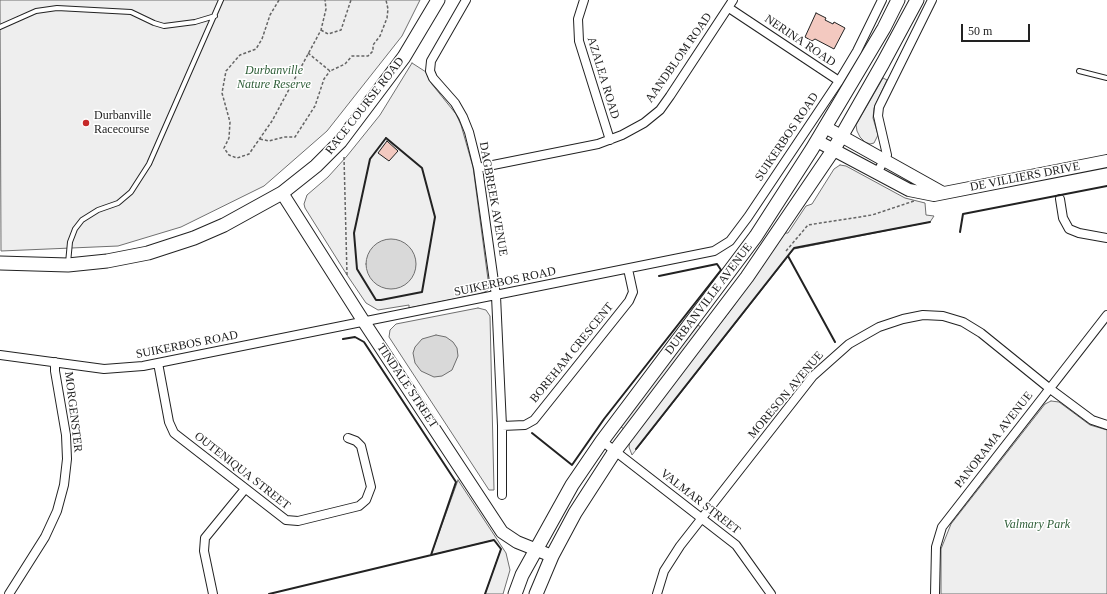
<!DOCTYPE html>
<style>
body{margin:0}
#map{position:relative;width:1107px;height:594px;overflow:hidden;background:#fff;font-family:Georgia,serif}
canvas{display:block}
.scale{position:absolute;left:961px;top:24px;width:69px;height:18px;box-sizing:border-box;border:2px solid #222;border-top:0;padding-left:5px;font-size:12px;line-height:14px;white-space:nowrap;color:#222;-webkit-text-stroke:3px #fff;paint-order:stroke}
</style>
<div id="map">
<canvas width="1107" height="594"></canvas>
<div class="scale">50 m</div>
</div>
<script>
const ctx = document.querySelector('canvas').getContext('2d');
ctx.lineJoin = 'round';
function paint(path, color) { ctx.fillStyle = color; ctx.fill(path, 'evenodd'); }
const shape = rows => new Path2D(rows.map(r => 'M' + r).join(''));
function strokePath(path, color, width, dash) { ctx.strokeStyle = color; ctx.lineWidth = width; ctx.lineCap = dash ? 'butt' : 'round'; ctx.setLineDash(dash || []); ctx.stroke(path); }
function write(font, color, halo, rows, align = 'center') {
  ctx.font = font + ' Georgia,serif'; ctx.lineWidth = 3; ctx.setLineDash([]); ctx.textBaseline = 'middle'; ctx.strokeStyle = halo; ctx.fillStyle = color; for (const [text, x, y, turn = 0] of rows) {
    ctx.save(); ctx.translate(x, y); ctx.rotate((+turn || 0) * Math.PI / 180); ctx.textAlign = isNaN(turn) ? turn : align; if (halo) ctx.strokeText(text, 0, 0); ctx.fillText(text, 0, 0); ctx.restore();
  }
}
const green = shape([
 [0,0,420,0,402,36,327,131,264,186,181,227,118,246,1,251,0,0],
 [412,63,426,72,431,83,456,114,461,125,473,167,489,287,487,291,479,294,409,308,409,305,378,310,366,303,347,275,305,208,304,204,307,195,328,177,347,156,380,115,412,63],
 [883,78,887,80,874,108,873,118,878,135,874,143,870,144,865,142,860,137,857,131,856,125,883,78],
 [840,165,846,166,905,198,925,203,926,215,934,216,930,222,794,249,632,455,629,447,630,440,733,307,785,233,788,233,806,206,812,204,834,169,840,165],
 [478,308,486,310,490,316,494,490,489,490,389,337,390,330,396,324,478,308],
 [698,325,702,328,624,429,621,427,632,410,698,325],
 [1051,401,1059,402,1090,425,1107,430,1107,594,941,594,941,549,951,524,1045,404,1051,401],
 [458,480,506,553,510,570,503,594,485,594,501,549,494,540,431,555,458,480]
]);
const water = shape([
 '366 264a25 25 0 1 1 50 0a25 25 0 1 1-50 0Z',
 [436,335,446,337,453,342,457,348,458,356,452,370,442,376,434,377,421,371,415,363,413,353,415,347,422,339,436,335]
]);
const building = shape([
 [816,13,826,18,825,20,833,24,834,22,845,28,834,49,815,39,812,41,805,37,816,13],
 [387,141,398,151,389,161,378,153,387,141]
]);
const path = shape([
 [279,0,270,15,262,39,256,49,240,55,226,71,222,93,230,122,229,138,224,148,229,155,237,158,249,154,272,121,321,30,326,9,325,0],
 [321,30,328,34,341,30,351,0],
 [308,53,330,71,345,64,352,56,368,56,373,51,373,45,380,36,387,18,388,9,386,0],
 [260,139,269,141,284,137,295,137,315,106,324,79,330,71],
 [344,157,347,275],
 [786,251,808,225,872,215,914,201]
]);
const lane = shape([
 [0,27,36,11,57,8,131,12,154,23,164,26,195,22,215,16],
 [1079,71,1107,78],
 [68,263,70,242,75,229,82,220,98,210,118,203,131,192,149,164,221,0]
]);
const street = shape([
 [466,0,431,61,430,71,433,78,455,103,463,117,469,132,478,168,496,296,502,426,502,495],
 [584,0,578,19,579,41,610,140],
 [729,8,839,81],
 [478,168,598,144,622,135,644,123,660,110,670,96,733,0],
 [877,173,887,155,878,116,879,107,932,0],
 [1060,199,1063,218,1069,229,1079,233,1107,238],
 [0,355,104,369,143,366,714,251,730,241,748,217,839,81,857,51,882,0],
 [158,363,169,422,174,433,286,520,298,521,359,506,366,500,371,487,361,446,356,441,348,438],
 [502,426,525,425,534,420,629,301,633,292,628,269],
 [602,441,736,545,771,594],
 [9,594,45,537,57,511,64,485,67,459,66,435,55,371,55,362],
 [213,594,204,551,205,538,245,489],
 [657,594,664,571,680,546,813,376,849,344,879,327,903,319,923,315,943,316,963,322,981,333,1049,388,1092,420,1107,425],
 [935,594,936,547,942,527,1107,315]
]);
const secondary = shape([
 [825,127,943,193],
 [817,141,909,190,934,195,1107,161],
 [282,193,364,322,502,532,517,542,552,556]
]);
const primary = shape([
 [0,263,68,265,107,261,148,253,194,238,224,225,282,193,316,166,340,142,404,57,438,0],
 [515,594,522,575,572,485,602,441,756,236,812,149,884,28,898,0],
 [536,594,552,556,575,513,615,451,747,277,834,149,883,63,917,0]
]);
const wall = shape([
 [386,138,422,168,435,217,422,292,381,300,376,300,357,269,354,233,370,159,386,138],
 [960,232,963,214,1107,186],
 [788,256,835,342],
 [343,339,355,337,364,342,456,482,431,555],
 [532,433,572,465,604,419,721,270,717,264,659,276],
 [636,449,794,248,930,222],
 [269,594,494,540,501,549,485,594]
]);
const markers = [
 [86,123,4,"#c62828"]
];
const streetNames = [
 ["NERINA ROAD",800,41,34],
 ["AANDBLOM ROAD",679,58,-55],
 ["AZALEA ROAD",603,78,73],
 ["RACE COURSE ROAD",365,106,-52],
 ["SUIKERBOS ROAD",787,137,-56],
 ["DE VILLIERS DRIVE",1025,177,-11],
 ["DAGBREEK AVENUE",493,199,80],
 ["SUIKERBOS ROAD",505,282,-12],
 ["DURBANVILLE AVENUE",709,299,-53],
 ["SUIKERBOS ROAD",187,345,-11],
 ["BOREHAM CRESCENT",572,353,-51],
 ["TINDALE STREET",407,386,56],
 ["MORESON AVENUE",786,395,-50],
 ["MORGENSTER",73,412,83],
 ["PANORAMA AVENUE",994,440,-52],
 ["OUTENIQUA STREET",242,471,38],
 ["VALMAR STREET",700,502,38]
];
const parkNames = [
 ["Durbanville",274,71],
 ["Nature Reserve",274,85],
 ["Valmary Park",1037,525]
];
const poiNames = [
 ["Durbanville",94,116],
 ["Racecourse",94,130]
];
paint(green, '#eee');
strokePath(green, '#6f6f6f', 1);
paint(water, '#d9d9d9');
strokePath(water, '#6f6f6f', 1);
paint(building, '#f3c9c0');
strokePath(building, '#222', 1);
strokePath(lane, '#222', 6);
strokePath(street, '#222', 10);
strokePath(secondary, '#222', 14);
strokePath(primary, '#222', 15);
strokePath(path, '#646464', 1.5, [3, 2]);
strokePath(lane, '#fff', 4);
strokePath(street, '#fff', 8);
strokePath(secondary, '#fff', 12);
strokePath(primary, '#fff', 13);
strokePath(wall, '#222', 2);
for (const [x, y, r, color] of markers) { const dot = new Path2D(); dot.arc(x, y, r, 0, 2 * Math.PI); ctx.fillStyle = color; ctx.fill(dot); strokePath(dot, '#fff', 1.5); }
write('12px', '#222', '#fff', streetNames);
write('italic 12px', '#2f5e38', '#fff', parkNames);
write('12px', '#222', '#fff', poiNames, 'left');
</script>
